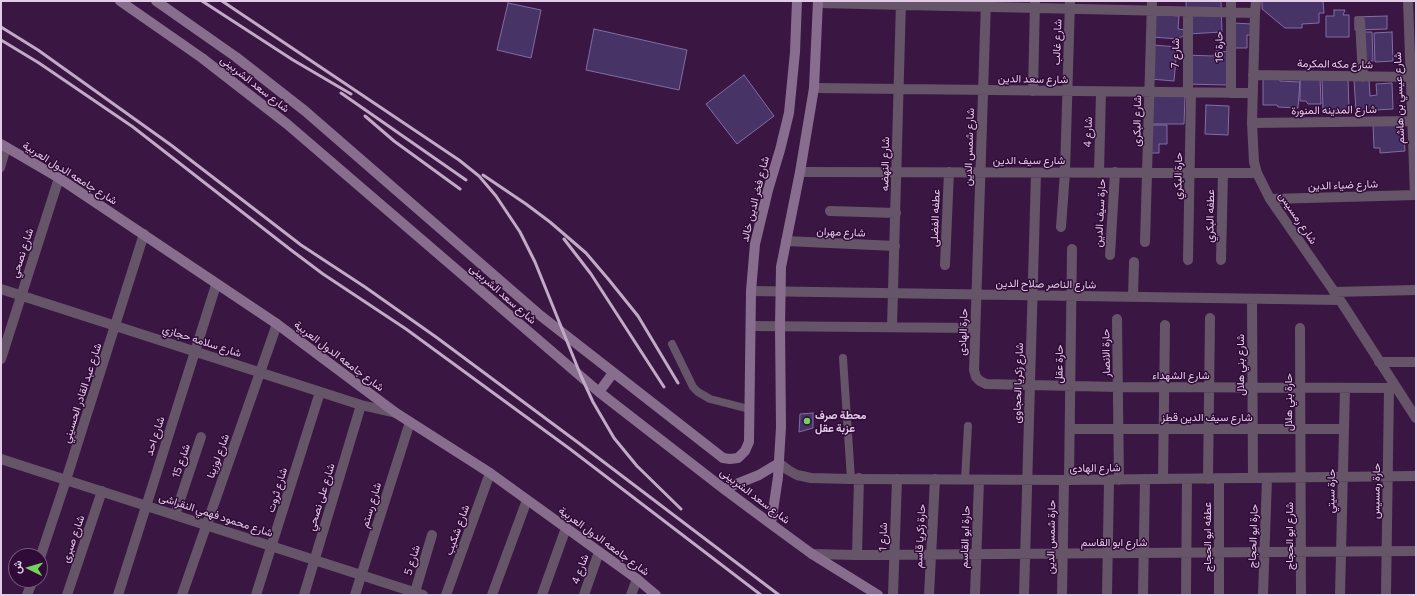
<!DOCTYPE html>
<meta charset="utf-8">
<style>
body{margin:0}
#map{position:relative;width:1417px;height:596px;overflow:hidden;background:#3a1642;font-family:Commissioner,Vazirmatn,sans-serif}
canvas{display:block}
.frame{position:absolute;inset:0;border:2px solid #e2cce7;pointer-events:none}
.north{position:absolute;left:8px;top:548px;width:40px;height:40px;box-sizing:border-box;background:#300b37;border:1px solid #77587d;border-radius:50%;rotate:275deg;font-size:11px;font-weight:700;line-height:16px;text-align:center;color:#e2cce7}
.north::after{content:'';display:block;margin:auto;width:14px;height:18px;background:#71d35e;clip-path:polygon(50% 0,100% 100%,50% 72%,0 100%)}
</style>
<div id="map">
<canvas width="1417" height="596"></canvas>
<div class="frame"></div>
<div class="north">ش</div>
</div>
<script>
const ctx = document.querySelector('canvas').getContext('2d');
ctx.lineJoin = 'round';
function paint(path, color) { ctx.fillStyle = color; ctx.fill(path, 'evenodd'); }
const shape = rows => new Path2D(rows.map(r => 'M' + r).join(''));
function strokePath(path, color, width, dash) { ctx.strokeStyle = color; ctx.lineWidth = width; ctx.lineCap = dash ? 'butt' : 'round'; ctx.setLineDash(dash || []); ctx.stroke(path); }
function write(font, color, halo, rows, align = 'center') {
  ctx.font = font + ' Commissioner,Vazirmatn,sans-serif'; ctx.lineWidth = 3; ctx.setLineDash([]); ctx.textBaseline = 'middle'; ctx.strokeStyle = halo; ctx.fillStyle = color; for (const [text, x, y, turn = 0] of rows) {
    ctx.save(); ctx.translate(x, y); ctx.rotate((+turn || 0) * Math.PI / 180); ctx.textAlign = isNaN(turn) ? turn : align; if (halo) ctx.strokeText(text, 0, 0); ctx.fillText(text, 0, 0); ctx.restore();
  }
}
const building = shape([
 [1186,1,1221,1,1222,32,1187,34,1186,1],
 [1262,1,1323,1,1324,13,1319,13,1319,23,1302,24,1302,28,1285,28,1262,9,1262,1],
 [508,3,541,10,531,58,497,50,508,3],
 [1334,10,1345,10,1343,15,1349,15,1349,37,1326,37,1326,16,1334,16,1334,10],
 [1154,14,1179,16,1178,29,1186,30,1186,34,1178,39,1152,37,1154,14],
 [1387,16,1387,29,1355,30,1355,17,1387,16],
 [1233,23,1252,24,1252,35,1247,35,1247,48,1232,48,1233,23],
 [594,29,687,50,679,90,586,70,594,29],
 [1357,32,1372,32,1373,61,1358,61,1357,32],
 [1392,32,1393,61,1375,62,1374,33,1392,32],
 [1153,45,1177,47,1174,81,1150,79,1153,45],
 [1216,51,1228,52,1227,85,1184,84,1185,55,1213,56,1216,51],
 [744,75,774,116,737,144,706,104,744,75],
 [1263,77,1279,77,1280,81,1300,82,1298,108,1278,107,1277,105,1263,105,1263,77],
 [1300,77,1320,77,1321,104,1308,104,1306,101,1300,101,1300,77],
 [1348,77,1349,110,1323,111,1322,78,1348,77],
 [1369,79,1370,96,1377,95,1376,84,1392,83,1393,109,1356,111,1354,80,1369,79],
 [1150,95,1185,96,1184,124,1150,124,1150,95],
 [1206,105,1229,106,1228,135,1205,134,1206,105],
 [1403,123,1405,151,1380,153,1380,148,1374,148,1373,124,1403,123],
 [1151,125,1167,125,1167,144,1159,144,1159,153,1150,153,1151,125],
 [813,413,813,428,799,432,800,414,813,413]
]);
const lane = shape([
 [1,168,7,147],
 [672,344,693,387,698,392,710,399,749,409],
 [843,358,851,479],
 [965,479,968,426]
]);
const street = shape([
 [986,1,974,370,976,377,980,381,986,384,1118,387,1396,388],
 [1231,1,1231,93],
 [1256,1,1255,13,1252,123,1254,162,1257,173,1270,199,1340,300,1416,418],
 [1408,1,1415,195],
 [818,3,1255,13],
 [1360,21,1363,77],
 [1253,75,1416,77],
 [814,88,1253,93],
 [1033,91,1035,1],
 [1188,93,1188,12],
 [1252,123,1416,121],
 [800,172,1257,173],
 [1099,173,1101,92],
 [1270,199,1416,195],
 [830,211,896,213],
 [1061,227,1065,172,1070,1],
 [786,241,895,246],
 [1145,242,1152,1],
 [1110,255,1115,172],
 [1188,260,1191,93],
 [1221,260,1223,173],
 [945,265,949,172],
 [1,289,361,405,396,413],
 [751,291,1340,300],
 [1334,292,1416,290],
 [1133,297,1134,262],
 [1252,299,1253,478],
 [1117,319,1119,480],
 [751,326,975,328],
 [892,327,901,1],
 [1300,328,1301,595],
 [1,359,59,178],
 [1379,362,1416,362],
 [1070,429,1344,429],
 [1,459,423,595],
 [779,463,788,470,797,475,811,478,851,479,1069,480,1416,476],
 [1163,479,1165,325],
 [1208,479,1210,318],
 [1069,480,1072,249],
 [175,515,201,437],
 [812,554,857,555,1416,551],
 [857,555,859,478],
 [40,558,66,480,144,234],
 [415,592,432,535],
 [27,595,33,580],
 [67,595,102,491],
 [118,595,216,285],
 [182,595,277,324],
 [256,595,320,392],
 [304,595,361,405],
 [355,595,410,422],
 [446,595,490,473],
 [492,595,527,500],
 [542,595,566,528],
 [584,595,599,552],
 [631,595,637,579],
 [893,595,897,479],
 [929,595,935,479],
 [975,595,979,480],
 [1024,595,1036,173],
 [1062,595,1064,480],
 [1107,595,1109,480],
 [1143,595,1145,479],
 [1186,595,1187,479],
 [1219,595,1219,479],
 [1263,595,1267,478],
 [1340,595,1345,388],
 [1386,595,1389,388]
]);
const secondary = shape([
 [120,1,202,58,287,124,599,392,724,489,771,524,812,554,878,595],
 [156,1,236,57,305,111,541,316,723,458,730,459,738,458,745,451,749,442,751,291,755,244,768,190,780,150,789,113,795,52,797,1],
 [1,144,59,178,277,324,396,413,490,473,637,579,656,595],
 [599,392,613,373],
 [724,489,759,475,779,463],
 [771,524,778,477,781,427,780,326,781,267,800,172,814,88,818,1]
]);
const rail = shape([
 [202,1,293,60,351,94],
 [222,1,459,160,479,176,496,196,520,232,535,262,581,376,593,402,614,438,637,466,681,509],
 [1,27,38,50,171,145,301,245,365,287,436,337,580,444,779,595],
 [1,40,39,63,133,127,291,250,323,274,406,329,570,449,761,595],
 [341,93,466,180],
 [365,116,394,141,460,189],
 [483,175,526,204,550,222,586,253,609,280,638,316,678,383],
 [564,239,591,274,664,387]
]);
const markers = [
 [807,421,4,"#71d35e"]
];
const streetNames = [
 ["شارع غالب",1057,42,-88],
 ["حارة 16",1219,47,-91],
 ["شارع 7",1175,53,-90],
 ["شارع مكه المكرمة",1335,64,1],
 ["شارع سعد الدين",1033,79,1],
 ["شارع سعد الشربينى",255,84,38],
 ["شارع عيسي بن هاشم",1399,98,-92],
 ["شارع المدينه المنورة",1334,110,-1],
 ["شارع البكرى",1137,121,-89],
 ["شارع 4",1088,132,-88],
 ["شارع شمس الدين",969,147,-88],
 ["شارع سيف الدين",1029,160],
 ["شارع النهضه",885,164,-89],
 ["شارع جامعه الدول العربية",70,173,32],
 ["حارة البكري",1178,176,-89],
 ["شارع ضياء الدين",1343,185,-2],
 ["شارع فخر الدين خالد",755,199,-76],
 ["حارة سيف الدين",1100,213,-87],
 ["عطفه البكري",1210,216,-89],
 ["عطفه الفضلى",935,218,-88],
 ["شارع رمسيس",1298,218,56],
 ["شارع مهران",841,232,2],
 ["شارع نصحي",22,253,-72],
 ["شارع الناصر صلاح الدين",1046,284,1],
 ["شارع سعد الشربينى",503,294,41],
 ["حارة الهادى",963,332,-88],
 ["شارع سلامه حجازي",202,341,18],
 ["حارة الانصار",1106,353,-91],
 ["شارع جامعه الدول العربية",339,356,37],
 ["حارة عقل",1059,364,-89],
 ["شارع بني هلال",1240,365,-90],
 ["شارع الشهداء",1181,375],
 ["شارع زكريا الحجاوى",1018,383,-88],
 ["شارع عبد القادر الحسيني",82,393,-72],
 ["حارة بني هلال",1288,402,-90],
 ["شارع سيف الدين قطز",1207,417],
 ["شارع احد",155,436,-72],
 ["شارع لوزينا",218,456,-70],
 ["شارع 15",181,461,-71],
 ["شارع الهادى",1095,468,-1],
 ["شارع ثروت",277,490,-73],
 ["حارة سيتي",1331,491,-89],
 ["حارة رمسيس",1376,491,-89],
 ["شارع سعد الشربينى",755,496,37],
 ["شارع على نصحي",321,497,-73],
 ["شارع رستم",371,505,-73],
 ["شارع محمود فهمي النقراشى",216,515,18],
 ["شارع شكيب",457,530,-70],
 ["حارة زكريا قاسم",920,536,-87],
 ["حارة ابو الحجاج",1253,536,-88],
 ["شارع ابو الحجاج",1289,536,-90],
 ["شارع 1",883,537,-88],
 ["حارة ابو القاسم",965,537,-88],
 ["حارة شمس الدين",1051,537,-89],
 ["عطفه ابو الحجاج",1207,537,-90],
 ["شارع صبرى",73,539,-71],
 ["شارع جامعه الدول العربية",604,541,36],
 ["شارع ابو القاسم",1114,542],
 ["شارع 5",412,560,-73],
 ["شارع 4",580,569,-70]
];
const poiNames = [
 ["محطة صرف",815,415],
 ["عزبة عقل",815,428]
];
paint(building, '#483366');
strokePath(building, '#826da5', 1);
strokePath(lane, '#665469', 8);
strokePath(street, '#665469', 10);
strokePath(secondary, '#886d8e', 10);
strokePath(rail, '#c2a9c7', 3);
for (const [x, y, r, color] of markers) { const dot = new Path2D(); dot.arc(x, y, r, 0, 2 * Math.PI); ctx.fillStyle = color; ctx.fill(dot); strokePath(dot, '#300b37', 1.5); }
write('11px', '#e2cce7', '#300b37', streetNames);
write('bold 11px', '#e2cce7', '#300b37', poiNames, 'left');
</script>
